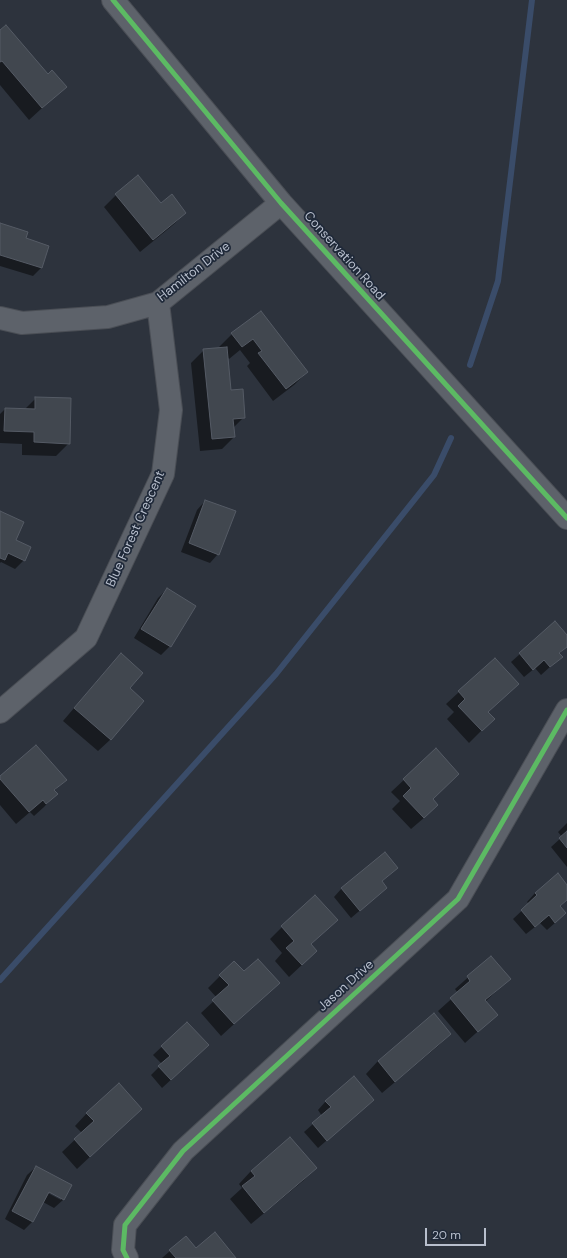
<!DOCTYPE html>
<style>
body{margin:0}
#map{position:relative;width:567px;height:1258px;overflow:hidden;background:#2d333d;font-family:"DM Sans",sans-serif}
canvas{display:block}
.scale{position:absolute;left:425px;top:1228px;width:61px;height:18px;box-sizing:border-box;border:2px solid #b8bfcd;border-top:0;padding-left:5px;font-size:12px;line-height:14px;white-space:nowrap;color:#b8bfcd;-webkit-text-stroke:3px #1f2939;paint-order:stroke}
</style>
<div id="map">
<canvas width="567" height="1258"></canvas>
<div class="scale">20 m</div>
</div>
<script>
const ctx = document.querySelector('canvas').getContext('2d');
ctx.lineJoin = 'round';
function paint(path, color) { ctx.fillStyle = color; ctx.fill(path, 'evenodd'); }
const shape = rows => new Path2D(rows.map(r => 'M' + r).join(''));
function strokePath(path, color, width, dash) { ctx.strokeStyle = color; ctx.lineWidth = width; ctx.lineCap = dash ? 'butt' : 'round'; ctx.setLineDash(dash || []); ctx.stroke(path); }
function write(font, color, halo, rows, align = 'center') {
  ctx.font = font + ' "DM Sans",sans-serif'; ctx.lineWidth = 3.5; ctx.setLineDash([]); ctx.textBaseline = 'middle'; ctx.strokeStyle = halo; ctx.fillStyle = color; for (const [text, x, y, turn = 0] of rows) {
    ctx.save(); ctx.translate(x, y); ctx.rotate((+turn || 0) * Math.PI / 180); ctx.textAlign = isNaN(turn) ? turn : align; if (halo) ctx.strokeText(text, 0, 0); ctx.fillText(text, 0, 0); ctx.restore();
  }
}
const shadow = shape([
 [0,31,48,76,65,87,29,120,0,85],
 [116,195,161,205,185,213,173,225,140,252,104,207],
 [0,224,41,268,33,276,0,266],
 [261,312,307,372,294,385,273,401,247,366,250,363,240,350,229,359,227,356,230,392,244,417,233,428,234,437,222,449,200,451,191,363,204,350,221,349,219,347,232,334],
 [36,398,69,443,56,456,22,455,22,444,0,443,0,414,5,409,24,410],
 [205,501,218,554,210,563,181,552,197,510],
 [0,512,24,560,15,569,1,562,0,563],
 [167,589,194,606,170,646,161,655,134,638,158,598],
 [567,637,567,646,559,654,561,657,541,675,535,668,524,677,511,662,520,654],
 [121,655,128,689,111,739,98,751,63,721,109,667],
 [495,659,487,713,493,719,469,743,447,719,454,712,446,704],
 [436,750,432,799,425,817,411,829,392,809,400,801,391,792],
 [0,777,65,780,54,791,56,794,44,807,34,816,30,812,16,824,0,805],
 [567,823,567,867,551,847,562,837,558,832],
 [396,868,381,882,386,888,351,918,334,897,342,888],
 [557,875,567,886,567,900,559,907,556,922,547,930,540,923,526,934,513,919,529,904,527,902,535,893],
 [282,927,310,945,304,963,289,977,275,961,282,953,270,939],
 [491,957,509,979,485,1002,496,1015,465,1043,438,1011,458,993,455,989],
 [220,976,266,995,221,1036,201,1013,217,998,208,988],
 [434,1014,450,1034,438,1046,382,1093,366,1074,378,1061],
 [187,1023,199,1054,162,1088,151,1075,162,1064,153,1055],
 [373,1100,318,1148,304,1132,322,1116,318,1110,326,1101],
 [87,1113,128,1121,77,1169,62,1152,82,1133,75,1126],
 [290,1139,315,1168,303,1181,251,1224,230,1199,242,1188,239,1184,251,1171],
 [36,1167,71,1185,63,1200,54,1208,43,1202,33,1221,24,1230,5,1219,27,1175],
 [45,1189,61,1198,61,1200,44,1191],
 [196,1249,235,1258,162,1258,170,1251]
]);
const stream = shape([
 [470,365,498,281,532,0],
 [0,980,276,674,434,475,451,438]
]);
const building = shape([
 [6,25,48,74,52,70,67,87,42,108,2,61,0,62,0,30,6,25],
 [138,175,161,203,172,194,186,213,153,240,115,194,138,175],
 [0,223,28,232,26,238,49,246,42,268,0,255,0,223],
 [261,311,308,372,286,389,258,353,262,351,253,339,242,347,231,333,261,311],
 [227,347,231,390,243,389,245,418,233,419,235,437,212,439,203,349,227,347],
 [35,397,71,398,70,444,34,442,34,432,4,431,5,408,35,409,35,397],
 [205,500,236,511,219,555,189,543,205,500],
 [0,511,24,522,16,540,31,547,25,561,8,553,5,560,0,558,0,511],
 [167,588,196,606,171,647,141,629,167,588],
 [555,621,567,635,567,647,559,653,563,657,550,667,544,660,533,670,519,653,555,621],
 [121,653,143,673,130,688,144,701,111,740,74,708,121,653],
 [495,658,519,684,488,712,495,719,482,731,458,706,465,699,458,691,495,658],
 [36,745,67,780,54,790,58,794,46,804,43,800,29,812,0,779,0,776,36,745],
 [436,748,459,774,433,799,438,805,424,818,403,796,411,788,403,779,436,748],
 [567,831,567,848,559,838,567,831],
 [385,852,398,868,382,881,387,888,360,911,341,888,385,852],
 [558,873,567,885,567,900,560,906,566,913,555,923,549,915,535,927,521,910,537,895,535,893,558,873],
 [315,895,338,920,311,944,317,951,302,965,286,948,294,941,281,926,315,895],
 [491,956,511,979,485,1000,498,1015,478,1032,450,998,470,981,467,976,491,956],
 [258,959,280,983,234,1024,212,1000,229,985,219,975,234,961,244,971,258,959],
 [434,1013,451,1034,395,1082,378,1061,434,1013],
 [187,1022,209,1045,171,1080,158,1066,170,1056,161,1046,187,1022],
 [354,1076,374,1100,327,1141,312,1123,331,1107,325,1101,354,1076],
 [119,1083,142,1109,90,1157,74,1139,94,1121,86,1113,119,1083],
 [290,1137,317,1168,264,1213,242,1186,255,1176,251,1171,290,1137],
 [36,1166,72,1185,64,1200,49,1192,33,1222,12,1211,36,1166],
 [215,1232,236,1258,176,1258,169,1250,186,1236,196,1248,215,1232]
]);
const minor = shape([
 [113,0,281,203,567,518],
 [0,318,22,323,108,317,158,303,281,203],
 [0,712,86,638,163,474,171,410,158,303],
 [127,1258,123,1250,125,1225,183,1151,458,899,567,710]
]);
const cycleway = shape([
 [113,0,281,203,567,518],
 [127,1258,123,1250,125,1225,183,1151,458,899,567,710]
]);
const streetNames = [
 ["Conservation Road",344,256,48],
 ["Hamilton Drive",194,272,-38],
 ["Blue Forest Crescent",136,529,-66],
 ["Jason Drive",346,986,-42]
];
paint(shadow, '#0007');
strokePath(stream, '#3a4c69', 6);
paint(building, '#41474f');
strokePath(building, '#555b65', 1);
strokePath(minor, '#4a4e55', 24);
strokePath(minor, '#5d626a', 22);
strokePath(cycleway, '#5cba63', 5);
write('13px', '#b8bfcd', '#1f2939', streetNames);
</script>
